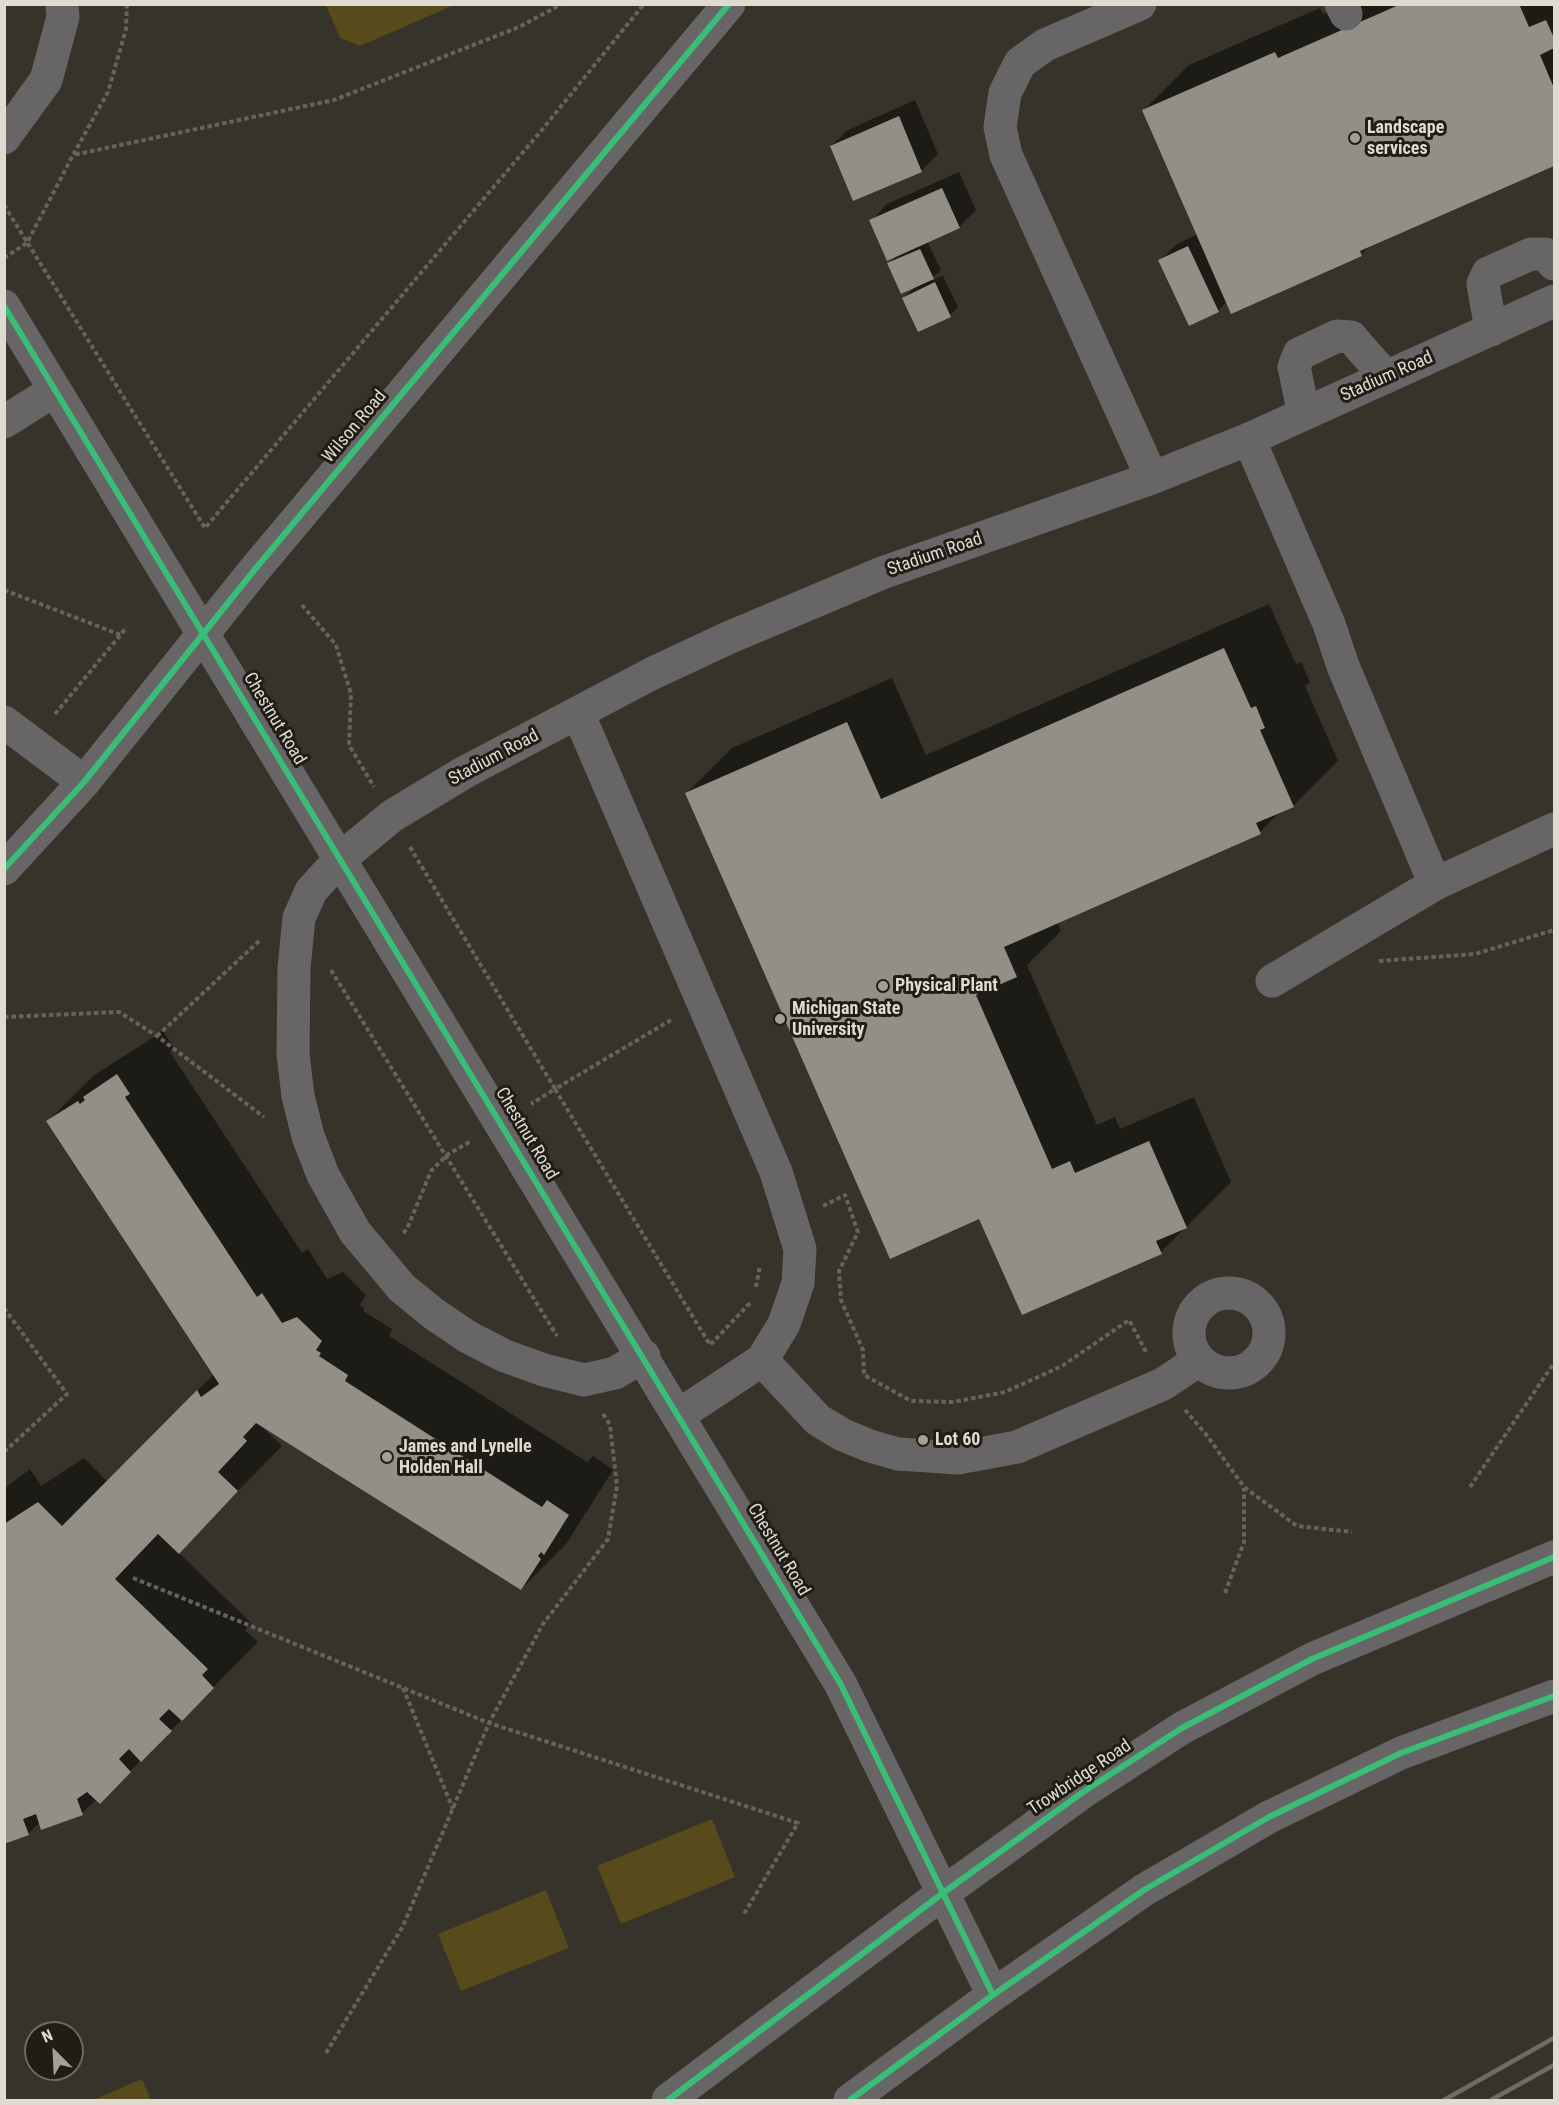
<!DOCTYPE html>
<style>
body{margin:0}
#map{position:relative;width:1559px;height:2105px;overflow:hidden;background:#36332a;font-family:"Roboto Condensed",sans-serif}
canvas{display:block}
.frame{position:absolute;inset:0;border:6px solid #dfdbd1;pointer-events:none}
.north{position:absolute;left:24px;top:2021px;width:60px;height:60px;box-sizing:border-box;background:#201d16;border:2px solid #6c6961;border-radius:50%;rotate:336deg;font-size:16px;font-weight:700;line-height:24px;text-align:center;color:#dfdbd1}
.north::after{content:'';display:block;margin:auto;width:21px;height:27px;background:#a4a097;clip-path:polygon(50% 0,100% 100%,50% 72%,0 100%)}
</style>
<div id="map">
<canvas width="1559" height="2105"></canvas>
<div class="frame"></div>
<div class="north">N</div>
</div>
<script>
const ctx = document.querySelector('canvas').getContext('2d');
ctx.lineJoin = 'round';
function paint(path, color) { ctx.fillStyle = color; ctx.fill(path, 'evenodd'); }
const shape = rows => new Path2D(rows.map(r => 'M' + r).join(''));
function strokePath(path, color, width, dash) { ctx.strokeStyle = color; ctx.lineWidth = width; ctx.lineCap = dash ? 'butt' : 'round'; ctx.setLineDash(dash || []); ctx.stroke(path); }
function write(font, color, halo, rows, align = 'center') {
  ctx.font = font + ' "Roboto Condensed",sans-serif'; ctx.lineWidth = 6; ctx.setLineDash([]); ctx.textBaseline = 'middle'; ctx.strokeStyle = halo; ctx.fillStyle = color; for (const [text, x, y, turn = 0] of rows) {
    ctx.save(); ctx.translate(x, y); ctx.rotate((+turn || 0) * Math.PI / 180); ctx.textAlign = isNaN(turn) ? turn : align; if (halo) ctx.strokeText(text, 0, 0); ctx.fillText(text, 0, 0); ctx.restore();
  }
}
const green = shape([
 [326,5,454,5,360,46,340,38],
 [712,1819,735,1877,621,1924,597,1866],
 [546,1890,569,1948,461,1991,438,1934],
 [142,2079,151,2100,93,2100]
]);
const shadow = shape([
 [1346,4,1554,4,1554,164,1372,244,1361,255,1227,301,1218,311,1160,260,1177,244,1198,234,1144,110,1189,65,1320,8,1323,14],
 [915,100,938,154,922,170,854,199,831,146,848,130],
 [959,172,976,210,959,227,927,241,941,270,929,281,943,276,958,307,950,315,904,298,916,286,889,264,898,254,871,221,887,204],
 [1269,604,1296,664,1301,662,1310,682,1305,686,1338,761,1293,806,1281,811,1260,832,1057,921,1061,931,1027,965,1097,1125,1115,1117,1120,1129,1194,1097,1231,1182,1161,1252,980,1217,687,793,732,748,892,678,926,755],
 [163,1031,174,1048,170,1052,302,1253,308,1249,327,1279,343,1272,366,1295,360,1305,365,1308,363,1311,392,1329,389,1336,587,1462,593,1456,613,1470,566,1544,521,1589,260,1425,282,1446,178,1552,251,1623,245,1630,258,1642,100,1802,97,1799,82,1813,42,1828,40,1822,28,1834,4,1843,4,1489,30,1469,41,1486,84,1458,108,1482,214,1374,48,1121,93,1076]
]);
const building = shape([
 [1401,4,1519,4,1529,27,1546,20,1554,38,1554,48,1540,55,1554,88,1554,166,1360,251,1362,256,1231,314,1142,110,1275,52,1278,58],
 [899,116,922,172,853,201,830,146],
 [942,188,960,228,887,261,869,220],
 [1188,246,1219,312,1189,326,1158,260],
 [920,249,934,279,901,294,887,263],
 [935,282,951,317,918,332,902,298],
 [1224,648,1251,708,1256,706,1265,728,1260,730,1294,807,1256,823,1261,834,1004,947,1017,977,976,995,1052,1169,1070,1161,1075,1173,1149,1141,1187,1228,1156,1241,1162,1254,1022,1315,979,1219,890,1259,685,793,847,722,881,799],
 [117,1074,130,1094,125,1097,257,1297,262,1293,282,1323,297,1317,322,1341,316,1350,321,1353,319,1356,348,1375,345,1381,542,1507,547,1500,569,1515,544,1555,541,1552,538,1556,541,1559,521,1590,256,1423,243,1437,247,1441,218,1472,238,1491,179,1554,158,1534,115,1579,208,1669,202,1675,214,1688,182,1721,169,1709,159,1719,172,1731,141,1762,129,1749,119,1759,131,1772,100,1804,87,1792,77,1799,83,1815,41,1830,36,1814,23,1819,29,1835,4,1844,4,1524,38,1502,62,1526,197,1390,201,1397,219,1384,46,1121,78,1101,80,1104,85,1100,83,1097]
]);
const path = shape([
 [127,4,126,29,108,92,73,155,334,100,519,27,562,4],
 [4,205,205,528,541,131,644,4],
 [4,258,27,243,73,155],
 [4,590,121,635],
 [302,605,336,645,351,694,349,745,374,787],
 [55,714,127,627],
 [410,847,555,1089,531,1104],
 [1379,961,1475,954,1554,930],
 [331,970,557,1336],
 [4,1017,119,1012,157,1036,264,1117],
 [671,1020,555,1089,710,1345,751,1302],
 [157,1036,259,941],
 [823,1206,845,1195,858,1232,839,1271,841,1300,863,1350,864,1375,911,1401,953,1402,1005,1392,1062,1366,1129,1320,1146,1352],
 [403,1233,407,1229,431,1171,447,1155,471,1141],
 [756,1287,760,1265],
 [4,1308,67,1394,4,1452],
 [1185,1410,1205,1433,1244,1487,1297,1526,1352,1532],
 [1470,1487,1554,1363],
 [133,1578,489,1723,798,1823,744,1914],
 [1225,1593,1244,1542,1244,1488],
 [403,1688,453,1809],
 [326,2053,403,1926,489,1723,543,1624,608,1539,617,1486,610,1425,602,1412]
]);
const minor = shape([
 [1140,4,1045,45,1020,63,1005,93,1000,127,1006,155,1152,478],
 [1341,4,1346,14],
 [4,138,46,80,63,17,62,4],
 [4,306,840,1683,993,1995],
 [1491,330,1483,284,1488,273,1531,254,1545,254,1554,264],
 [1304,414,1294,367,1299,354,1337,336,1351,337,1386,377],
 [4,422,55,390],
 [1249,439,1329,624,1343,666,1435,884,1272,981],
 [578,713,776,1172,800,1249,798,1283,784,1324,762,1360,679,1415],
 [4,722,84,782],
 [4,869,84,782,256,568,729,4],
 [1435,884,1554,829],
 '1189 1333a40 40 0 1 1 80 0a40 40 0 1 1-80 0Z',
 [644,1356,615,1373,584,1380,544,1370,505,1356,468,1337,434,1314,402,1288,355,1232,323,1175,308,1136,298,1096,293,1054,294,968,299,918,311,891,340,859,392,816,465,772,653,673,728,638,882,573,1152,478,1249,439,1554,301],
 [762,1360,818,1420,843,1435,870,1446,898,1454,958,1458,1017,1447,1163,1384,1199,1360],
 [668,2100,943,1893,1083,1792,1182,1728,1312,1659,1554,1557],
 [850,2100,993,1995,1144,1890,1269,1817,1401,1753,1554,1696]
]);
const rail = shape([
 [1444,2100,1554,2038],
 [1491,2100,1554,2065]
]);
const cycleway = shape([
 [4,306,840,1683,993,1995],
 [4,869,84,782,256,568,729,4],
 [668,2100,943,1893,1083,1792,1182,1728,1312,1659,1554,1557],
 [850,2100,993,1995,1144,1890,1269,1817,1401,1753,1554,1696]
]);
const markers = [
 [1355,138,6,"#a4a097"],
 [883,986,6,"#a4a097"],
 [780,1019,6,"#a4a097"],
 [923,1440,6,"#a4a097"],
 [387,1457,6,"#a4a097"]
];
const poiNames = [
 ["Landscape",1367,128],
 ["services",1367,149],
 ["Physical Plant",895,986],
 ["Michigan State",792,1009],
 ["University",792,1030],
 ["Lot 60",935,1440],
 ["James and Lynelle",399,1447],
 ["Holden Hall",399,1468]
];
const streetNames = [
 ["Stadium Road",1387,377,-24],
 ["Wilson Road",355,427,-50],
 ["Stadium Road",935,555,-19],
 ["Chestnut Road",274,719,59],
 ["Stadium Road",494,758,-28],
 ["Chestnut Road",526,1134,59],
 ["Chestnut Road",778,1550,59],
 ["Trowbridge Road",1080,1778,-34]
];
paint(green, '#594a1b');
paint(shadow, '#0007');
paint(building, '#928f87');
strokePath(path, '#656361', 4, [4.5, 3]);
strokePath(minor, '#686566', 33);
strokePath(rail, '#6e6c69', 4.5);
strokePath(cycleway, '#3abd76', 6);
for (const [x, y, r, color] of markers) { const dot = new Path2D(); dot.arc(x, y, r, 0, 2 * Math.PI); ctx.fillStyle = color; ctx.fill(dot); strokePath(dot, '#201d16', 2); }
write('bold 18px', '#dfdbd1', '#201d16', poiNames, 'left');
write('18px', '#dfdbd1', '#201d16', streetNames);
</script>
